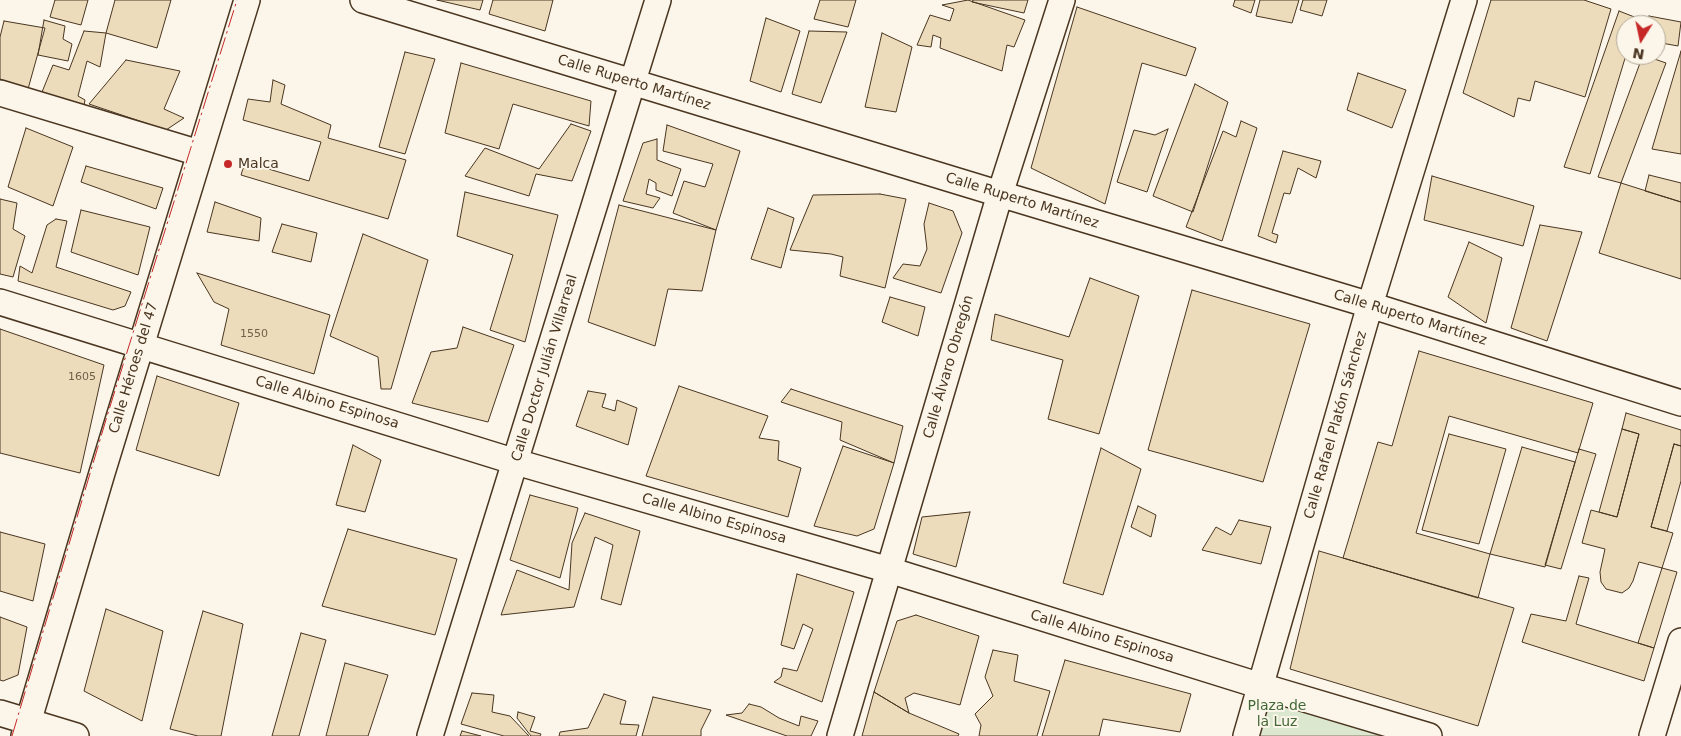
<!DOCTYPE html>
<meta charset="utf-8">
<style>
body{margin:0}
#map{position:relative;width:1681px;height:736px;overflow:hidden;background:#fbf6e9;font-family:"DejaVu Sans",sans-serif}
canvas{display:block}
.north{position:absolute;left:1616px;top:15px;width:50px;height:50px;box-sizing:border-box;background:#fbf6e9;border:1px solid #b4a999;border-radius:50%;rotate:190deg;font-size:14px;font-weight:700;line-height:20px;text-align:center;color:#4a3520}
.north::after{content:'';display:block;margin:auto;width:18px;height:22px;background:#c62828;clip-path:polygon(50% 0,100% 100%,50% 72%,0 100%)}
</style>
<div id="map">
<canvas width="1681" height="736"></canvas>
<div class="north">N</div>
</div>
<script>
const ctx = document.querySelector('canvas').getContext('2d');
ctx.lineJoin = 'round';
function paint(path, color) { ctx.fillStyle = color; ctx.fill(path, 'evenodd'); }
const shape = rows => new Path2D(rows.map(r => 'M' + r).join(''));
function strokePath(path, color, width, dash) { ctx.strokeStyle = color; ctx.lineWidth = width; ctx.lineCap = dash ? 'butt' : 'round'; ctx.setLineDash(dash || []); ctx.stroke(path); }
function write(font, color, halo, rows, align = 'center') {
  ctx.font = font + ' "DejaVu Sans",sans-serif'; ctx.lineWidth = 4; ctx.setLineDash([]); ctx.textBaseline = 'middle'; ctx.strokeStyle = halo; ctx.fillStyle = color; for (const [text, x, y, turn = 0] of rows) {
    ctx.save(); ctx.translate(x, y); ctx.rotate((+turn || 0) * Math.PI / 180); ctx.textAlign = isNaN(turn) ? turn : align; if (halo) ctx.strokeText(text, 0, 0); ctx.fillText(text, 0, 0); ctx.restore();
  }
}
const green = shape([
 [1261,686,1429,736,1246,736,1261,686]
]);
const building = shape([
 [55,0,88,0,81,25,50,17,55,0],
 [115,0,171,0,157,48,106,33,115,0],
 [437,0,483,0,480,10,437,0],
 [493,0,553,0,545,31,489,14,493,0],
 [820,0,856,0,848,27,814,19,820,0],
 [968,0,1025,20,1014,47,1007,45,1002,71,940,48,941,38,933,35,931,47,917,45,930,15,950,21,954,9,942,5,968,0],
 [973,0,1028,0,1024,13,972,2,973,0],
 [1235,0,1255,0,1251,13,1233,6,1235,0],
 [1260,0,1299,0,1292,23,1256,16,1260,0],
 [1303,0,1327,0,1322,16,1300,10,1303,0],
 [1491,0,1584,0,1611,9,1585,97,1535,81,1530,101,1518,98,1514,117,1463,93,1491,0],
 [1077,7,1196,48,1186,76,1142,63,1105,204,1031,168,1077,7],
 [1619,11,1637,18,1635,25,1626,25,1626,55,1590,174,1564,167,1619,11],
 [1649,16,1681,22,1678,46,1656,42,1656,25,1647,25,1649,16],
 [766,18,800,31,781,92,750,81,766,18],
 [44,20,65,26,63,39,72,44,68,61,38,55,44,20],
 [4,21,45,28,28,89,0,79,0,37,4,21],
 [84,31,106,33,100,67,87,61,78,96,85,100,84,106,42,92,53,65,69,70,84,31],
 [809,31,847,32,821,103,792,94,809,31],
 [882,33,912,47,896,112,865,107,882,33],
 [1681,51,1681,154,1652,149,1681,51],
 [405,52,435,59,405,154,379,147,405,52],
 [1643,55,1666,63,1621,183,1598,177,1643,55],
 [126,60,180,71,164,109,184,118,166,130,89,104,126,60],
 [461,63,591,101,589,126,513,104,499,149,445,133,461,63],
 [1358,73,1406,90,1392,128,1347,110,1358,73],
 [273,80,285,85,281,104,331,125,328,138,406,160,388,219,241,175,245,162,309,181,321,142,243,120,248,99,270,102,273,80],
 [1195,84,1228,102,1193,212,1153,196,1195,84],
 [1241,121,1257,128,1222,241,1186,227,1223,131,1236,137,1241,121],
 [571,124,591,131,572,181,536,174,529,196,465,176,485,148,539,169,571,124],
 [667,125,740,151,716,230,673,213,684,181,705,187,713,164,663,151,667,125],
 [26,128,73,147,53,206,8,187,26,128],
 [1168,129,1147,192,1117,182,1134,130,1155,135,1168,129],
 [657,139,657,160,681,169,672,196,656,190,656,183,649,179,646,194,660,198,653,208,623,201,643,143,657,139],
 [1283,151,1321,161,1316,178,1298,168,1290,194,1284,193,1272,233,1278,235,1276,243,1258,236,1283,151],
 [86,166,163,188,156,209,81,182,86,166],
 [1649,175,1681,183,1681,202,1645,191,1649,175],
 [1432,176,1534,206,1523,246,1424,220,1432,176],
 [1621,183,1681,202,1681,279,1599,253,1621,183],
 [465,192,558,215,525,342,490,330,513,255,457,236,465,192],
 [880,194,906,199,885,288,840,276,843,257,831,254,790,250,813,195,880,194],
 [0,199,17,203,13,229,25,236,13,277,0,274,0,199],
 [215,202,261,218,259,241,207,232,215,202],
 [929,203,953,211,962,233,941,293,893,278,903,264,920,266,927,249,924,224,929,203],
 [619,205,716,230,702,291,668,289,655,346,588,322,619,205],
 [768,208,794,218,781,268,751,259,768,208],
 [81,210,150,227,138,275,71,252,81,210],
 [56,219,67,221,56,267,131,292,125,306,113,310,18,281,20,266,32,273,47,225,56,219],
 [282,224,317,233,311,262,272,252,282,224],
 [1540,225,1582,232,1547,341,1511,328,1540,225],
 [363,234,428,260,391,389,381,389,378,357,330,336,363,234],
 [1469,242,1502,258,1486,323,1448,297,1469,242],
 [197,273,330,315,314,374,221,345,229,309,214,302,197,273],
 [1090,278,1139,296,1099,434,1048,419,1063,360,991,340,995,314,1069,337,1090,278],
 [1192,290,1310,324,1263,482,1148,450,1192,290],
 [890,297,925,307,918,336,882,322,890,297],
 [463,327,514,345,488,422,412,403,431,352,457,348,463,327],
 [0,329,104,365,80,473,0,453,0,329],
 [1419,351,1593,403,1578,453,1449,416,1416,533,1490,554,1478,598,1343,558,1378,442,1392,446,1419,351],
 [157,376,239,403,219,476,136,450,157,376],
 [679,386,768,416,759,438,779,441,778,460,801,468,788,517,646,476,679,386],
 [791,389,903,426,894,463,840,440,842,422,781,402,791,389],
 [588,391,606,394,602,407,615,411,617,400,637,408,628,445,576,426,588,391],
 [1626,413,1681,430,1681,446,1674,444,1651,527,1673,533,1662,568,1639,562,1633,581,1629,588,1622,593,1606,589,1601,582,1600,572,1605,549,1582,543,1591,510,1617,517,1639,434,1622,429,1626,413],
 [1622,429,1639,434,1617,517,1599,512,1622,429],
 [1449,434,1506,449,1479,544,1422,530,1449,434],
 [1674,444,1681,446,1681,481,1667,531,1651,527,1674,444],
 [353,445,381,460,365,512,336,505,353,445],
 [843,446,894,463,874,529,857,536,814,526,843,446],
 [1522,447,1575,462,1545,567,1490,554,1522,447],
 [1101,448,1141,469,1103,595,1063,583,1101,448],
 [1579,449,1596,454,1561,569,1545,565,1579,449],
 [530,495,578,508,560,578,510,560,530,495],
 [1138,506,1156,515,1151,537,1131,527,1138,506],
 [970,512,956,567,913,554,922,517,970,512],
 [585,513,640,531,621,605,601,599,613,545,595,537,574,607,501,615,517,570,569,590,572,543,585,513],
 [1239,520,1271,527,1261,564,1202,550,1216,527,1231,535,1239,520],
 [348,529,457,559,435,635,322,606,348,529],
 [0,532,45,544,33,601,0,591,0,532],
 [1319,551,1514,608,1478,726,1290,669,1319,551],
 [1662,568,1677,572,1654,648,1638,643,1662,568],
 [797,574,854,592,822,702,774,682,781,677,783,668,797,671,813,629,803,624,794,649,781,645,797,574],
 [1579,576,1589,578,1576,624,1654,648,1644,681,1522,642,1531,614,1566,621,1579,576],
 [106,609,163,631,142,721,84,691,106,609],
 [203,611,243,624,221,736,198,736,170,729,203,611],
 [916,615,979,636,960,705,914,693,905,698,909,713,874,692,897,621,916,615],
 [0,617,27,627,18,675,3,681,0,680,0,617],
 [301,633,326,640,299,736,272,736,301,633],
 [993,650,1018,655,1014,681,1050,691,1037,736,979,736,981,725,975,714,993,696,985,677,993,650],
 [1065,660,1191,694,1180,732,1103,719,1099,736,1042,736,1065,660],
 [345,663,388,675,368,736,326,736,345,663],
 [874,692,909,713,959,734,958,736,862,736,874,692],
 [472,693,494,695,492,712,510,716,529,736,504,736,461,724,472,693],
 [604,694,626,701,620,724,639,725,636,736,559,736,560,732,588,728,604,694],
 [653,697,711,710,701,730,701,736,642,736,653,697],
 [749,704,761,707,779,718,799,726,801,716,818,721,811,736,787,736,726,715,742,713,749,704],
 [518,712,535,717,530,731,541,734,540,736,531,736,517,718,518,712],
 [462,731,481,736,460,736,462,731]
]);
const minor = shape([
 [363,0,1000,194,1370,305,1681,403],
 [0,93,199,153],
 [0,302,516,462,889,570,1261,686,1429,736],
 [0,713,76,736],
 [24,736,102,473,247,0],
 [430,736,658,0],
 [840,736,1000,194,1062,0],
 [1246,736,1370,305,1464,0],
 [1652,736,1681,641]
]);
const power = shape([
 [12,736,108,413,237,0]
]);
const markers = [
 [228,164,5,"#c62828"]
];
const numberNames = [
 ["1550",254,334],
 ["1605",82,377]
];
const streetNames = [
 ["Calle Ruperto Martínez",634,83,17],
 ["Calle Ruperto Martínez",1022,201,17],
 ["Calle Ruperto Martínez",1410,318,17],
 ["Calle Álvaro Obregón",949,367,-74],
 ["Calle Héroes del 47",134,368,-73],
 ["Calle Doctor Julián Villarreal",545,368,-73],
 ["Calle Albino Espinosa",327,403,17],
 ["Calle Rafael Platón Sánchez",1336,425,-74],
 ["Calle Albino Espinosa",714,519,16],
 ["Calle Albino Espinosa",1102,637,17]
];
const poiNames = [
 ["Malca",238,164]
];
const parkNames = [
 ["Plaza de",1277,706],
 ["la Luz",1277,722]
];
paint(green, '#dce7d0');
strokePath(green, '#887966', 1);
paint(building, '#ecdcbc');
strokePath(building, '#4a3520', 1);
strokePath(minor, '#4a3520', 28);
strokePath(minor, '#fbf6e9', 25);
strokePath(power, '#c62828', 1, [18, 4, 2.5, 4]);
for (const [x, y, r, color] of markers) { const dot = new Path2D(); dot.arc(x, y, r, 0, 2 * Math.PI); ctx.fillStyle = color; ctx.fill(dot); strokePath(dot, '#fbf6e9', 2); }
write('11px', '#725f47', null, numberNames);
write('14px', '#4a3520', '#fbf6e9', streetNames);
write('14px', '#4a3520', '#fbf6e9', poiNames, 'left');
write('14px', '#436837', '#fbf6e9', parkNames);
</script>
